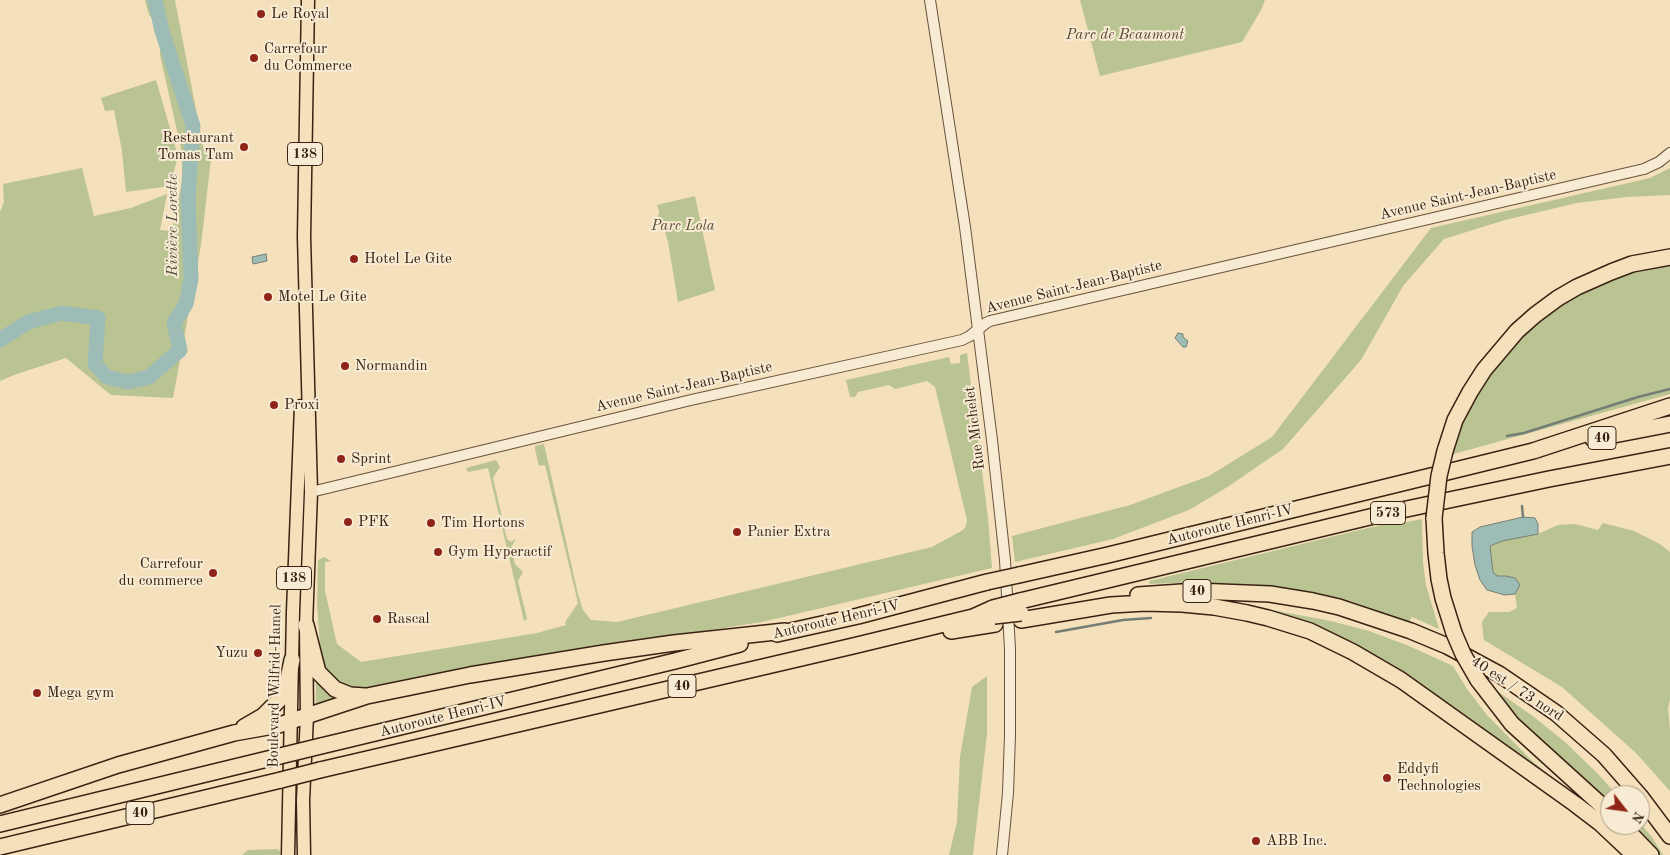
<!DOCTYPE html>
<meta charset="utf-8">
<style>
body{margin:0}
#map{position:relative;width:1670px;height:855px;overflow:hidden;background:#f5e0bc;font-family:"Old Standard TT",serif}
canvas{display:block}
.north{position:absolute;left:1600px;top:785px;width:50px;height:50px;box-sizing:border-box;background:#f8ebd3;border:1px solid #ac9b86;border-radius:50%;rotate:120deg;font-size:14px;font-weight:700;line-height:20px;text-align:center;color:#392212}
.north::after{content:'';display:block;margin:auto;width:18px;height:22px;background:#8f2418;clip-path:polygon(50% 0,100% 100%,50% 72%,0 100%)}
</style>
<div id="map">
<canvas width="1670" height="855"></canvas>
<div class="north">N</div>
</div>
<script>
const ctx = document.querySelector('canvas').getContext('2d');
ctx.lineJoin = 'round';
function paint(path, color) { ctx.fillStyle = color; ctx.fill(path, 'evenodd'); }
const shape = rows => new Path2D(rows.map(r => 'M' + r).join(''));
function strokePath(path, color, width, dash) { ctx.strokeStyle = color; ctx.lineWidth = width; ctx.lineCap = dash ? 'butt' : 'round'; ctx.setLineDash(dash || []); ctx.stroke(path); }
function write(font, color, halo, rows, align = 'center') {
  ctx.font = font + ' "Old Standard TT",serif'; ctx.lineWidth = 4; ctx.setLineDash([]); ctx.textBaseline = 'middle'; ctx.strokeStyle = halo; ctx.fillStyle = color; for (const [text, x, y, turn = 0] of rows) {
    ctx.save(); ctx.translate(x, y); ctx.rotate((+turn || 0) * Math.PI / 180); ctx.textAlign = isNaN(turn) ? turn : align; if (halo) ctx.strokeText(text, 0, 0); ctx.fillText(text, 0, 0); ctx.restore();
  }
}
const green = shape([
 [145,0,175,0,204,151,212,150,201,245,173,398,111,395,66,358,14,375,0,381,0,212,4,202,3,184,82,168,94,216,131,208,167,194,160,230,172,231,182,181,182,153,160,55,161,27,149,15],
 [1080,0,1265,0,1261,10,1242,42,1100,76],
 [156,80,178,156,170,186,126,192,122,151,114,110,105,111,101,98],
 [1670,168,1670,195,1627,197,1577,203,1505,220,1444,239,1403,286,1361,360,1283,449,1229,486,1189,510,1113,539,1015,562,1012,536,1130,505,1209,476,1272,437,1431,228,1650,178],
 [695,196,715,290,678,302,668,242,664,228,658,218,659,212,657,205],
 [1670,266,1670,394,1450,455,1458,431,1475,397,1502,359,1526,333,1557,308,1594,287,1637,271],
 [967,353,988,518,992,568,762,622,477,667,363,690,342,687,328,672,321,660,317,604,318,560,324,557,331,561,325,562,325,591,337,644,361,662,537,633,566,625,565,622,578,603,545,465,539,466,535,449,535,446,544,444,578,594,583,610,591,620,617,622,932,547,963,530,966,526,967,520,935,387,927,381,895,389,889,385,858,392,855,397,850,397,846,380,949,357,951,364,960,363,960,355],
 [496,460,500,467,493,478,507,539,511,542,515,539,515,541,511,547,515,564,523,572,518,581,527,619,524,621,488,468,468,472,466,468],
 [1422,519,1423,562,1426,585,1439,629,1412,617,1409,622,1350,601,1277,587,1238,584,1197,582,1150,584,1149,581,1401,520,1402,523],
 [1603,523,1634,531,1660,544,1670,552,1670,699,1668,708,1670,730,1670,791,1636,753,1562,687,1484,640,1483,634,1482,622,1489,612,1509,612,1517,608,1515,594,1520,584,1506,576,1497,576,1493,572,1490,546,1502,541,1538,534,1558,525,1575,524,1598,530],
 [1235,601,1272,610,1331,621,1369,631,1409,646,1453,666,1467,689,1487,715,1531,760,1569,791,1396,671,1235,604],
 [987,676,987,734,973,855,949,855,957,822,960,757,972,687],
 [319,679,336,695,336,701,318,707,316,704,316,681],
 [1490,686,1534,717,1565,742,1597,773,1617,795,1610,795,1610,805,1513,717],
 [1640,823,1652,837,1663,855,1658,855,1631,825,1640,825],
 [277,849,280,851,280,855,242,855,248,850]
]);
const water = shape([
 [266,254,267,261,253,264,252,257,266,254],
 [1178,333,1183,334,1183,337,1188,341,1186,347,1183,347,1175,338,1178,333],
 [1523,517,1535,518,1538,524,1538,534,1502,541,1490,546,1493,572,1497,576,1506,576,1515,578,1520,585,1515,594,1505,595,1487,590,1480,580,1475,565,1472,546,1472,532,1480,527,1523,517]
]);
const stream = shape([
 [1507,436,1524,433,1638,397,1670,389],
 [1522,506,1523,517],
 [1056,632,1123,620,1151,618]
]);
const river = shape([
 [0,340,28,322,62,313,98,318,95,364,107,377,128,382,149,377,180,350,174,323,186,304,191,279,188,198,193,126,162,31,155,0]
]);
const tertiary = shape([
 [930,0,965,227,992,440,1005,560,1010,649,1010,735,1008,793,1002,855],
 [311,492,691,400,962,340,970,336,986,323,990,321,1644,169,1659,162,1670,153]
]);
const primary = shape([
 [288,855,293,612,301,406],
 [304,855,303,800,307,716,306,625,311,492,304,237,308,0]
]);
const motorway = shape([
 [1593,439,1670,424],
 [1445,451,1455,420,1470,392,1484,370,1517,331,1535,315,1558,298,1577,287,1611,272,1632,264,1670,257],
 [1434,518,1436,553,1439,579,1443,598,1454,633],
 [1019,575,1108,555,1533,451,1670,406],
 [1138,595,1196,591,1270,594,1313,601,1339,607,1411,631,1447,646,1499,674,1556,713,1604,755,1639,795],
 [1020,601,1378,515,1549,479,1670,456],
 [1021,620,1111,605,1145,603,1182,604,1214,607,1247,613,1268,618,1310,631,1353,652,1401,680,1575,804,1600,823,1634,855],
 [306,625,318,672,335,689,350,695,365,696],
 [951,631,995,624],
 [777,634,858,616,987,582],
 [1478,680,1512,724,1610,813],
 [244,727,263,716,285,694,292,660],
 [321,746,675,661,740,644],
 [320,770,853,646,973,617,993,608],
 [1640,796,1670,836],
 [0,805,118,765,234,733,279,725,367,696,470,675,604,653,674,643,785,631],
 [0,824,280,756],
 [1622,825,1651,855],
 [0,847,281,780]
]);
const motorwayBridge = shape([
 [1434,518,1439,476,1445,451],
 [987,582,1019,575],
 [993,608,1020,601],
 [994,616,1021,613],
 [1454,633,1463,654,1478,680],
 [280,756,321,746],
 [281,780,320,770]
]);
const markers = [
 [261,14,5,"#8f2418"],
 [254,58,5,"#8f2418"],
 [244,147,5,"#8f2418"],
 [354,259,5,"#8f2418"],
 [268,297,5,"#8f2418"],
 [345,366,5,"#8f2418"],
 [274,405,5,"#8f2418"],
 [341,459,5,"#8f2418"],
 [348,522,5,"#8f2418"],
 [431,523,5,"#8f2418"],
 [737,532,5,"#8f2418"],
 [438,552,5,"#8f2418"],
 [213,573,5,"#8f2418"],
 [377,619,5,"#8f2418"],
 [258,653,5,"#8f2418"],
 [37,693,5,"#8f2418"],
 [1387,778,5,"#8f2418"],
 [1256,841,5,"#8f2418"]
];
const shields = [
 [305,154,35],
 [1602,438,28],
 [1388,513,35],
 [294,578,35],
 [1197,591,28],
 [682,686,28],
 [140,813,28]
];
const shieldNames = [
 ["138",305,154],
 ["40",1602,438],
 ["573",1388,513],
 ["138",294,578],
 ["40",1197,591],
 ["40",682,686],
 ["40",140,813]
];
const poiNames = [
 ["Le Royal",271,14],
 ["Carrefour",264,49],
 ["du Commerce",264,66],
 ["Restaurant",234,138,"right"],
 ["Tomas Tam",234,155,"right"],
 ["Hotel Le Gite",364,259],
 ["Motel Le Gite",278,297],
 ["Normandin",355,366],
 ["Proxi",284,405],
 ["Sprint",351,459],
 ["PFK",358,522],
 ["Tim Hortons",441,523],
 ["Panier Extra",747,532],
 ["Gym Hyperactif",448,552],
 ["Carrefour",203,564,"right"],
 ["du commerce",203,581,"right"],
 ["Rascal",387,619],
 ["Yuzu",248,653,"right"],
 ["Mega gym",47,693],
 ["Eddyfi",1397,769],
 ["Technologies",1397,786],
 ["ABB Inc.",1266,841]
];
const parkNames = [
 ["Parc de Beaumont",1125,35],
 ["Parc Lola",683,226]
];
const streetNames = [
 ["Avenue Saint-Jean-Baptiste",1468,195,-13],
 ["Avenue Saint-Jean-Baptiste",1074,287,-14],
 ["Avenue Saint-Jean-Baptiste",684,387,-13],
 ["Rue Michelet",975,428,-97],
 ["Autoroute Henri-IV",1230,525,-14],
 ["Autoroute Henri-IV",836,620,-13],
 ["Boulevard Wilfrid-Hamel",275,686,-89],
 ["40 est / 73 nord",1517,689,33],
 ["Autoroute Henri-IV",443,717,-14]
];
const waterNames = [
 ["Rivière Lorette",173,225,-90]
];
paint(green, '#bac392');
paint(water, '#9dbcb5');
strokePath(water, '#757e74', 1);
strokePath(stream, '#757e74', 2.5);
strokePath(river, '#9dbcb5', 15);
strokePath(tertiary, '#68523c', 12);
strokePath(primary, '#392212', 15);
strokePath(motorway, '#392212', 18);
strokePath(tertiary, '#f8ebd3', 10);
strokePath(primary, '#f5e0bc', 12);
strokePath(motorway, '#f5e0bc', 15);
strokePath(motorwayBridge, '#392212', 18, []);
strokePath(motorwayBridge, '#f5e0bc', 15);
for (const [x, y, r, color] of markers) { const dot = new Path2D(); dot.arc(x, y, r, 0, 2 * Math.PI); ctx.fillStyle = color; ctx.fill(dot); strokePath(dot, '#f8ebd3', 2); }
for (const [x, y, w] of shields) { const box = new Path2D(); box.roundRect(x - w / 2, y - 11.5, w, 23, 4); ctx.fillStyle = '#f8ebd3'; ctx.fill(box); strokePath(box, '#392212', 1); }
write('bold 14px', '#392212', null, shieldNames);
write('15px', '#392212', '#f8ebd3', poiNames, 'left');
write('italic 15px', '#594a32', '#f8ebd3', parkNames);
write('15px', '#392212', '#f8ebd3', streetNames);
write('italic 16px', '#575043', '#f8ebd3', waterNames);
</script>
